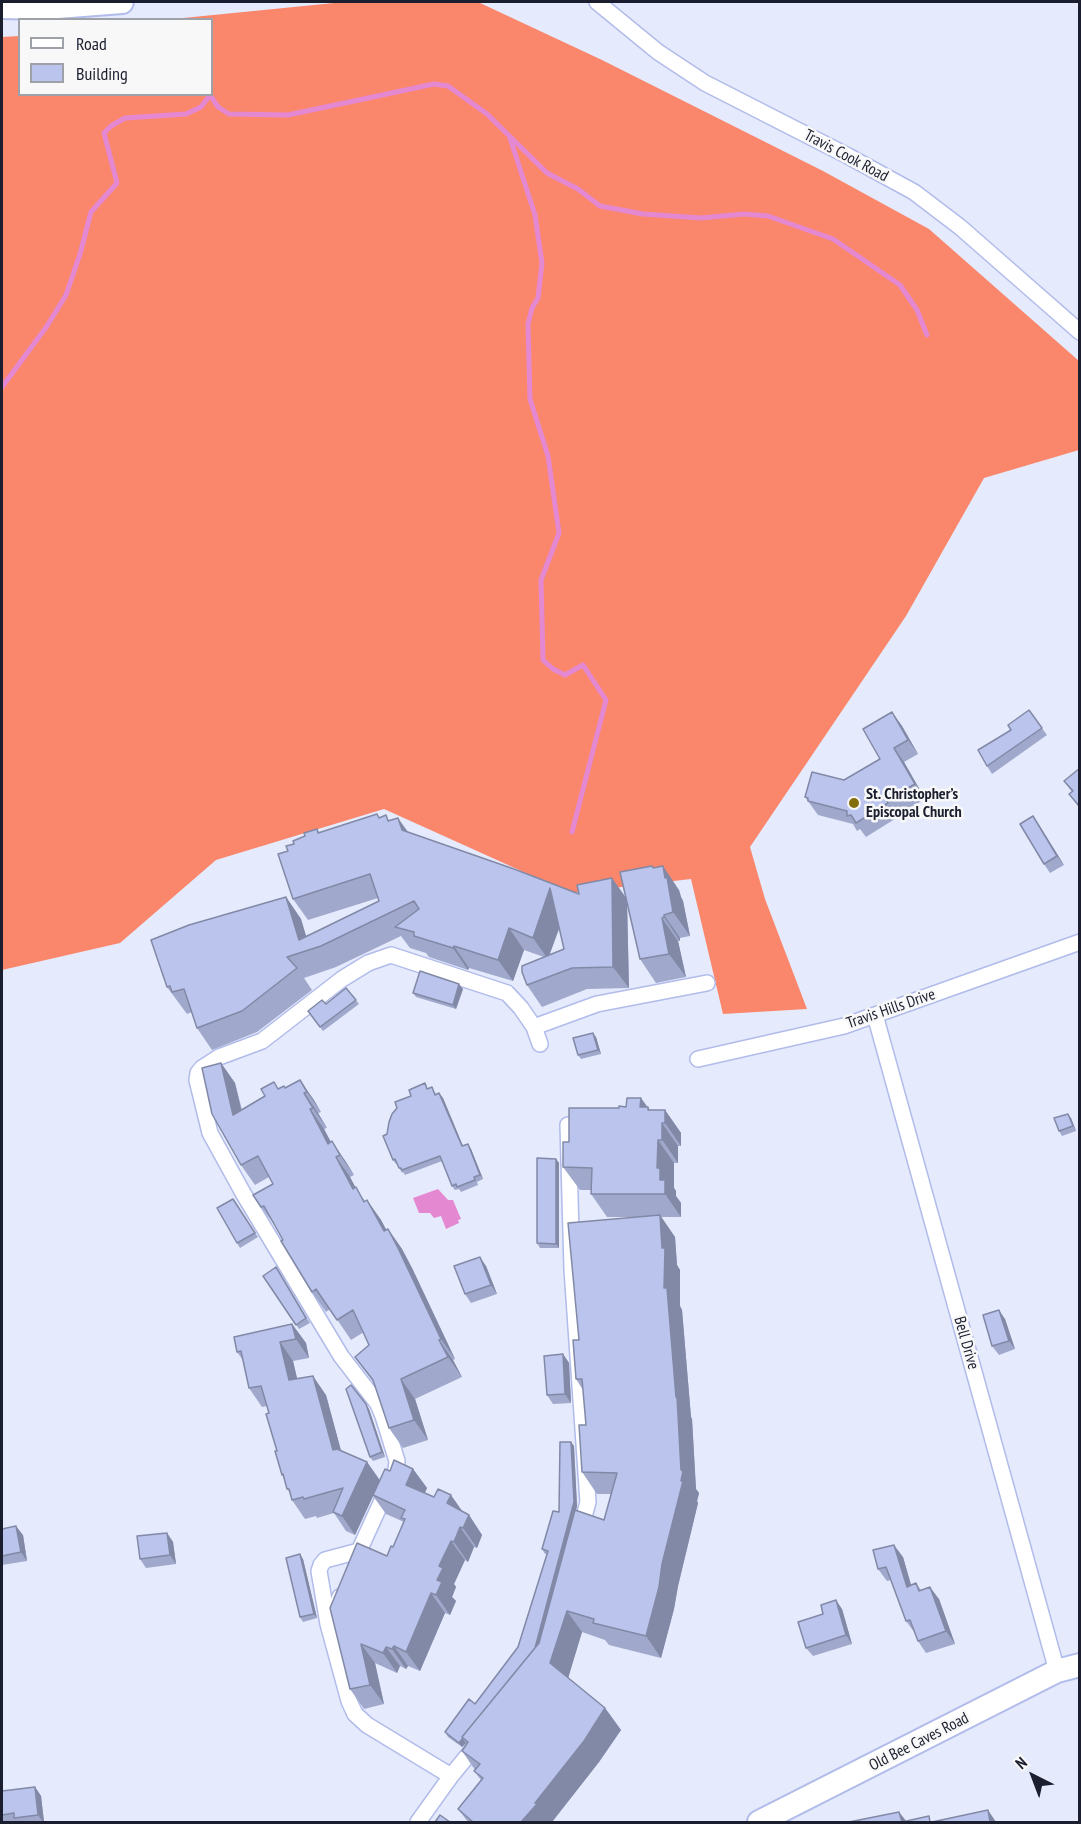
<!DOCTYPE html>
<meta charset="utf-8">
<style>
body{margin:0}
#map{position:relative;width:1081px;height:1824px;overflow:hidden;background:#e5eafd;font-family:"PT Sans Narrow",sans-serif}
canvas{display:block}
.frame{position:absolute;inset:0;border:3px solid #1a1e2f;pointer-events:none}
.legend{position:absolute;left:18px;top:18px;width:195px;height:78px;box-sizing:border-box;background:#f8f8f8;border:2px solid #9fa1a8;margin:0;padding:8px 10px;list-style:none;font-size:18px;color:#1a1e2f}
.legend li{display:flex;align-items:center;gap:12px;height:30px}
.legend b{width:30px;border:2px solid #9fa1a8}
.north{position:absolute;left:1003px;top:1746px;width:60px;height:60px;-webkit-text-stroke:4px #f8f8f8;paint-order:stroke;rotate:318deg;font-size:16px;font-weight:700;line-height:24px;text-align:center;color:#1a1e2f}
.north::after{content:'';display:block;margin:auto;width:21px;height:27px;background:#1a1e2f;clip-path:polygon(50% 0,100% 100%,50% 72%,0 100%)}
</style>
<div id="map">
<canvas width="1081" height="1824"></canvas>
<div class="frame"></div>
<ul class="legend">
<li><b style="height:8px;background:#fff"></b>Road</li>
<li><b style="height:16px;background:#bac4ed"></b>Building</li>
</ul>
<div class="north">N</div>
</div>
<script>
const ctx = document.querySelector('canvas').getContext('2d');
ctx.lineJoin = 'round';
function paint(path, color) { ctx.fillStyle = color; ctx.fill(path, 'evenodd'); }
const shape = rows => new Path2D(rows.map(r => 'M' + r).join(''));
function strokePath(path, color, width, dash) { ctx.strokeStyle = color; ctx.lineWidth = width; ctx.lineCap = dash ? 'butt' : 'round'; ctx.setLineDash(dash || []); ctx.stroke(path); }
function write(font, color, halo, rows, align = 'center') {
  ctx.font = font + ' "PT Sans Narrow",sans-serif'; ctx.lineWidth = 5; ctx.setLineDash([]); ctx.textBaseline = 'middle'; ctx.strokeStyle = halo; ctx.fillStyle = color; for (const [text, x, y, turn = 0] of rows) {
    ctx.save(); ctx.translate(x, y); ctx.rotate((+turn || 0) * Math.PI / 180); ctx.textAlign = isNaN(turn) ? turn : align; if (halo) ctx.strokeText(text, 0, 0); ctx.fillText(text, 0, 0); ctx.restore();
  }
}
const forest = shape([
 [344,2,478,2,602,60,823,171,929,229,1079,361,1079,450,984,478,906,616,750,847,765,899,807,1009,723,1014,691,879,570,893,384,809,216,860,120,943,2,970,2,37,19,36,20,94,212,94,212,20,173,19]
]);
const water = shape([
 [438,1189,448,1200,453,1200,461,1219,458,1220,459,1223,446,1229,441,1216,434,1218,430,1213,419,1213,413,1198]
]);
const stream = shape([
 [510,138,535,215,542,263,538,298,532,308,528,324,530,399,548,456,559,533,541,580,543,660,553,669,565,675,583,665,606,700,572,832],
 [2,387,47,326,66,295,80,254,91,212,117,183,104,133,111,126,125,118,186,114,201,107,210,95,218,107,229,114,288,115,434,84,448,86,487,114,547,173,578,189,600,206,643,214,701,218,744,214,768,216,833,239,900,285,917,310,927,335]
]);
const street = shape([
 [597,2,658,52,705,83,848,156,914,192,960,227,1080,332],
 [875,1015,1057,1671],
 [534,1027,540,1044],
 [698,1059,844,1026,1080,942],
 [568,1125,572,1269,588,1502,580,1531],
 [359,1551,396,1470,397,1461,383,1416,378,1404,341,1356,243,1193,210,1133,197,1080,198,1073,202,1068,219,1057,262,1041,342,979,368,963,391,955,507,993,521,1008,534,1027,597,1004,707,983],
 [356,1559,359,1551,325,1560,321,1565,319,1571,328,1624,349,1701,355,1714,367,1725,451,1776],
 [328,1624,340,1597],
 [418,1822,451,1776,478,1743]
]);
const secondary = shape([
 [2,7,44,8,122,2],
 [759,1822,1057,1671,1080,1665]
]);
const wall = shape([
 [1029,710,1047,735,992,774,987,766,1011,730],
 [892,712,902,726,918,754,904,762,925,799,897,815,898,817,866,837,860,829,857,831,853,824,818,815,805,797,844,780,880,759],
 [1080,768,1080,809,1069,794,1072,792,1064,781],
 [380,817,390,820,408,832,579,894,626,898,652,866,679,890,681,897,683,901,690,936,680,938,680,941,678,941,686,977,656,983,640,959,627,904,629,988,587,989,542,1007,527,985,544,957,524,950,513,981,469,968,468,970,429,957,426,953,410,948,401,936,336,967,304,978,312,990,257,1032,212,1050,197,1028,192,1012,187,1014,167,987,286,897,301,919,306,937,379,901,378,898,308,920,293,899,288,851,294,844,317,829,320,833],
 [559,927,564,949,549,955],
 [1039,825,1064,865,1050,873,1044,864],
 [346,988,359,1004,323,1031,308,1011,326,1004],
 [463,989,456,1009,416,997,413,993],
 [596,1037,601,1054,581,1059,578,1055],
 [221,1063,235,1083,242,1110,278,1089,286,1088,300,1080,321,1112,318,1113,327,1128,324,1129,331,1142,346,1162,354,1175,350,1177,355,1187,365,1201,367,1200,381,1220,386,1230,388,1229,402,1249,412,1268,455,1359,453,1360,462,1377,415,1399,428,1440,403,1448,389,1428,374,1383,355,1357,369,1345,364,1332,351,1340,330,1309,326,1312,312,1292,276,1227,261,1207,273,1184,269,1177,255,1185,241,1165],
 [428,1089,435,1092,436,1095,439,1093,443,1098,463,1146,468,1144,471,1149,483,1179,477,1182,478,1185,461,1192,459,1189,455,1190,452,1186,442,1161,405,1175,403,1172,402,1173,397,1164,396,1164,393,1160,387,1134,411,1096],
 [648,1107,650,1110,665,1110,681,1133,681,1146,678,1146,678,1163,674,1163,674,1188,676,1191,676,1196,681,1203,681,1217,661,1217,675,1237,677,1265,680,1270,680,1306,682,1310,691,1417,692,1419,696,1489,699,1493,697,1501,698,1503,678,1586,674,1609,661,1658,609,1645,605,1640,582,1632,568,1678,605,1708,621,1730,599,1762,552,1822,468,1822,458,1809,481,1780,474,1771,475,1770,462,1751,467,1744,466,1743,462,1747,448,1737,445,1732,475,1704,518,1647,547,1554,545,1554,542,1549,559,1512,571,1442,574,1446,577,1506,576,1511,604,1520,611,1494,597,1494,582,1472,586,1425,583,1390,576,1379,579,1340,642,1217,607,1217,591,1194,591,1190,580,1190,563,1167,569,1142,619,1108],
 [1071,1118,1076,1131,1062,1136,1059,1131],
 [556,1159,559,1163,559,1248,540,1248,537,1243],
 [233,1199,258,1237,240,1248,237,1243],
 [486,1266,497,1294,471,1303,465,1294],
 [279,1272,310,1323,299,1329,263,1276],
 [1005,1319,1015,1349,999,1355,992,1346],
 [292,1324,306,1343,309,1358,293,1361,297,1379,326,1395,341,1451,367,1462,380,1480,390,1471,413,1469,427,1488,425,1493,469,1515,482,1535,477,1548,474,1547,468,1562,465,1560,454,1584,456,1587,452,1597,456,1601,450,1615,445,1613,420,1671,408,1666,406,1669,400,1666,397,1673,375,1663,384,1704,364,1709,350,1689,330,1608,387,1556,393,1547,404,1522,386,1514,373,1496,355,1535,346,1531,334,1513,317,1518,316,1516,305,1519,292,1500,291,1494,287,1489,285,1479,282,1475,267,1406,262,1407,249,1388,243,1360,237,1352],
 [563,1354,569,1363,571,1403,553,1404,547,1395],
 [369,1409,385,1457,373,1461,370,1457],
 [2,1529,23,1535,27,1561,2,1565],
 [167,1533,173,1542,176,1564,146,1568,140,1559],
 [903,1557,911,1585,916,1583,921,1590,939,1599,955,1644,926,1653,918,1641,915,1633,906,1621,891,1580,887,1581,878,1569],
 [303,1559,317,1618,303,1622,300,1617],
 [842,1609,852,1644,813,1656,806,1648,823,1614],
 [35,1787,41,1796,44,1822,2,1822,2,1791]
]);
const shadedWall = shape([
 [892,712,902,726,918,754,908,740],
 [894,748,904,762,925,799,915,784],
 [1033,816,1039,825,1064,865,1057,856],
 [398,818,413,839,402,830],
 [663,866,679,890,681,897,683,901,690,936,673,912],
 [612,878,627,899,629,988,613,967],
 [550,888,566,910,548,959,533,938],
 [286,897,301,919,310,949,299,940],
 [664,915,680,938,680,941,664,917],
 [662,918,678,941,686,977,669,954],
 [509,928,524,950,513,981,498,960],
 [454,946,469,968,468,970,453,948],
 [459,984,463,989,456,1009,453,1005],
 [593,1033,596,1037,601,1054,598,1050],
 [221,1063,235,1083,247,1135,233,1115],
 [300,1080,314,1100,321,1112,307,1092],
 [304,1093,318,1113,327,1128,313,1108],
 [439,1093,443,1098,465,1151,462,1146],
 [641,1098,662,1127,662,1123,678,1146,678,1163,640,1107],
 [310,1109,324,1129,338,1156,328,1144],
 [665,1110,681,1133,681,1146,665,1123],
 [1068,1114,1071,1118,1076,1131,1073,1126],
 [658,1140,674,1163,674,1188,676,1191,676,1196,681,1203,681,1217,665,1194,660,1180,657,1168],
 [332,1141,346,1162,354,1175,340,1155],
 [468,1144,471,1149,483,1179,480,1175],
 [336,1157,350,1177,367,1209,353,1189],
 [556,1159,559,1163,559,1248,556,1244],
 [367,1200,381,1220,398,1251,384,1231],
 [660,1215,675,1237,677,1265,680,1270,680,1306,682,1310,691,1417,692,1419,696,1489,699,1493,697,1501,698,1503,678,1586,674,1609,661,1658,646,1636,681,1481,676,1397,664,1288],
 [388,1229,402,1249,412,1268,455,1359,441,1339],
 [480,1257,486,1266,497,1294,491,1285],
 [999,1310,1005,1319,1015,1349,1009,1341],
 [292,1324,306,1343,309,1358,296,1339],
 [439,1340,453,1360,462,1377,448,1357],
 [280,1342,293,1361,302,1399,289,1380],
 [563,1354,569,1363,571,1403,565,1394],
 [313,1376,326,1395,346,1469,333,1450],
 [401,1379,415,1399,428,1440,414,1420],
 [366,1404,369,1409,385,1457,382,1452],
 [571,1442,574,1446,577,1506,537,1654,534,1650],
 [367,1462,380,1481,355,1535,342,1516],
 [413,1469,427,1488,419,1505,406,1485],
 [451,1495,465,1515,447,1503],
 [469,1515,482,1535,477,1548,463,1528],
 [16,1526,23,1535,27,1561,21,1552],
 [460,1527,474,1547,468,1562,454,1542],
 [167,1533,173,1542,176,1564,170,1555],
 [451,1541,465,1560,454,1584,456,1587,452,1597,456,1601,450,1615,436,1595,439,1566],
 [894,1545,903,1557,915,1599,907,1587],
 [300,1554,303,1559,317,1618,314,1614],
 [930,1587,939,1599,955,1644,946,1631],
 [431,1593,445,1613,420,1671,406,1652],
 [836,1600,842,1609,852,1644,846,1635],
 [567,1611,582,1632,566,1685,550,1663],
 [361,1644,375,1663,384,1704,370,1685],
 [394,1646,408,1666,406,1669,392,1649],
 [386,1647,400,1666,397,1673,383,1653],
 [605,1708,621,1730,599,1762,552,1822,521,1822],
 [462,1738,466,1743,462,1747,459,1743],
 [35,1787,41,1796,44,1822,43,1822,38,1815],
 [988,1810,996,1822,990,1822],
 [899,1812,907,1822,902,1822]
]);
const building = shape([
 [1029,710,1042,728,987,766,978,750,1011,730,1008,725,1029,710],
 [892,712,908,740,894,748,915,784,887,800,888,803,856,823,851,815,847,816,847,811,808,801,808,798,805,797,812,772,844,780,880,759,863,729,892,712],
 [1080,768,1080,807,1069,794,1073,791,1064,781,1080,768],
 [377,814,379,818,386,815,388,821,398,818,402,830,514,869,579,894,577,885,612,878,613,967,572,968,527,985,522,972,522,966,564,949,550,888,533,938,509,928,498,960,454,946,453,948,414,936,414,932,395,927,419,909,414,901,321,946,287,957,297,968,242,1011,197,1028,184,989,172,992,170,986,167,987,151,940,189,925,286,897,299,940,379,901,370,874,293,899,278,854,288,851,286,846,294,844,293,841,305,836,304,833,317,829,318,833,377,814],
 [1033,816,1057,856,1044,864,1020,824,1033,816],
 [652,866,653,868,663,866,665,878,667,877,673,912,664,915,664,917,662,918,669,954,640,959,620,872,652,866],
 [420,971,459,984,453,1005,413,993,420,971],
 [346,988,356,1000,320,1027,308,1011,322,1000,326,1004,346,988],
 [593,1033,598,1050,578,1055,573,1038,593,1033],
 [221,1063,233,1115,265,1096,261,1089,274,1082,278,1089,284,1086,285,1088,300,1080,307,1092,304,1093,313,1108,310,1109,328,1144,332,1141,340,1155,336,1157,353,1189,356,1187,364,1202,367,1200,384,1231,388,1229,398,1248,441,1339,439,1340,448,1357,401,1379,414,1420,389,1428,373,1380,355,1357,369,1345,353,1310,337,1320,316,1289,312,1292,281,1241,283,1240,264,1206,261,1207,253,1195,273,1184,258,1156,241,1165,212,1114,202,1068,221,1063],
 [425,1083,427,1089,432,1087,435,1095,439,1093,462,1146,468,1144,480,1175,474,1177,475,1180,457,1187,456,1184,452,1186,440,1156,402,1170,401,1168,399,1168,395,1159,393,1160,383,1136,387,1134,389,1122,392,1114,397,1108,395,1102,411,1096,409,1090,425,1083],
 [627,1098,641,1098,640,1107,648,1107,648,1110,665,1110,665,1123,662,1123,662,1140,658,1140,657,1168,660,1168,660,1180,665,1180,665,1194,591,1194,592,1168,563,1167,563,1142,569,1142,569,1108,619,1108,619,1106,626,1107,627,1098],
 [1068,1114,1073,1126,1059,1131,1054,1118,1068,1114],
 [537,1158,556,1159,556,1244,537,1243,537,1158],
 [233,1199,255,1233,237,1243,217,1208,233,1199],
 [660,1215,662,1248,665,1248,664,1288,667,1288,676,1397,677,1397,681,1470,683,1471,681,1481,683,1481,662,1564,659,1587,646,1636,593,1623,594,1619,567,1611,550,1663,605,1708,584,1741,535,1803,537,1804,521,1822,473,1822,458,1809,483,1778,474,1771,480,1764,462,1751,468,1742,462,1737,539,1643,575,1510,604,1520,617,1473,582,1472,579,1425,586,1425,582,1379,576,1379,573,1340,579,1340,568,1223,660,1215],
 [480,1257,491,1285,465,1294,454,1266,480,1257],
 [276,1267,306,1318,296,1325,263,1276,276,1267],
 [999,1310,1009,1341,992,1346,983,1315,999,1310],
 [292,1324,296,1339,280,1342,289,1380,313,1376,333,1450,337,1449,367,1462,342,1516,333,1512,343,1488,304,1499,303,1497,292,1500,289,1489,287,1489,283,1474,282,1475,275,1451,277,1451,266,1414,269,1413,261,1386,249,1388,241,1351,237,1352,234,1337,292,1324],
 [563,1354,565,1394,547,1395,544,1356,563,1354],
 [351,1385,366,1404,382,1452,370,1457,346,1389,351,1385],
 [560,1442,571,1442,574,1502,535,1648,462,1737,463,1738,459,1743,445,1732,469,1699,475,1704,518,1647,548,1551,542,1549,553,1511,559,1512,560,1442],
 [394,1460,413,1469,406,1485,434,1497,438,1489,451,1495,447,1503,469,1515,463,1528,460,1527,454,1542,451,1541,439,1566,443,1568,437,1580,442,1582,436,1595,431,1593,406,1652,394,1646,392,1649,386,1647,383,1653,361,1644,370,1685,350,1689,330,1608,357,1543,387,1556,391,1546,393,1547,405,1519,401,1518,405,1510,373,1495,385,1469,390,1471,394,1460],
 [16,1526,21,1552,2,1556,2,1529,16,1526],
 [167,1533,170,1555,140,1559,137,1536,167,1533],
 [894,1545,907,1587,916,1583,919,1591,930,1587,946,1631,918,1641,910,1620,906,1621,886,1567,878,1569,873,1550,894,1545],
 [300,1554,314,1614,300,1617,286,1558,300,1554],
 [836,1600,846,1635,806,1648,798,1622,823,1614,821,1605,836,1600],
 [35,1787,38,1815,14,1818,14,1813,2,1815,2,1791,35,1787],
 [988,1810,990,1822,932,1822,988,1810],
 [899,1812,902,1822,929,1816,930,1822,849,1822,899,1812],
 [440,1815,450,1822,435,1822,440,1815]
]);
const markers = [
 [854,803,6,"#836e0b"]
];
const streetNames = [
 ["Travis Cook Road",846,156,28],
 ["Travis Hills Drive",891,1009,-19],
 ["Bell Drive",966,1343,74],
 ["Old Bee Caves Road",919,1742,-27]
];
const poiNames = [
 ["St. Christopher’s",866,794],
 ["Episcopal Church",866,812]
];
paint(forest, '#fa876b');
paint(water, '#e588d2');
strokePath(stream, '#e588d2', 5);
strokePath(street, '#b1bcea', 18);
strokePath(secondary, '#b1bcea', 26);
strokePath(street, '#fff', 15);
strokePath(secondary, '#fff', 22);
paint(wall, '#a0a9cc');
paint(shadedWall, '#8289a6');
paint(building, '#bac4ed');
strokePath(building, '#8289a6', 1.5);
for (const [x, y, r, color] of markers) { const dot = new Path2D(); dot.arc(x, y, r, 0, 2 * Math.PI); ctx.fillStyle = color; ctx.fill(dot); strokePath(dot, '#f8f8f8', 2); }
write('16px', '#1a1e2f', '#f8f8f8', streetNames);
write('bold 16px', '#1a1e2f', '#f8f8f8', poiNames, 'left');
</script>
